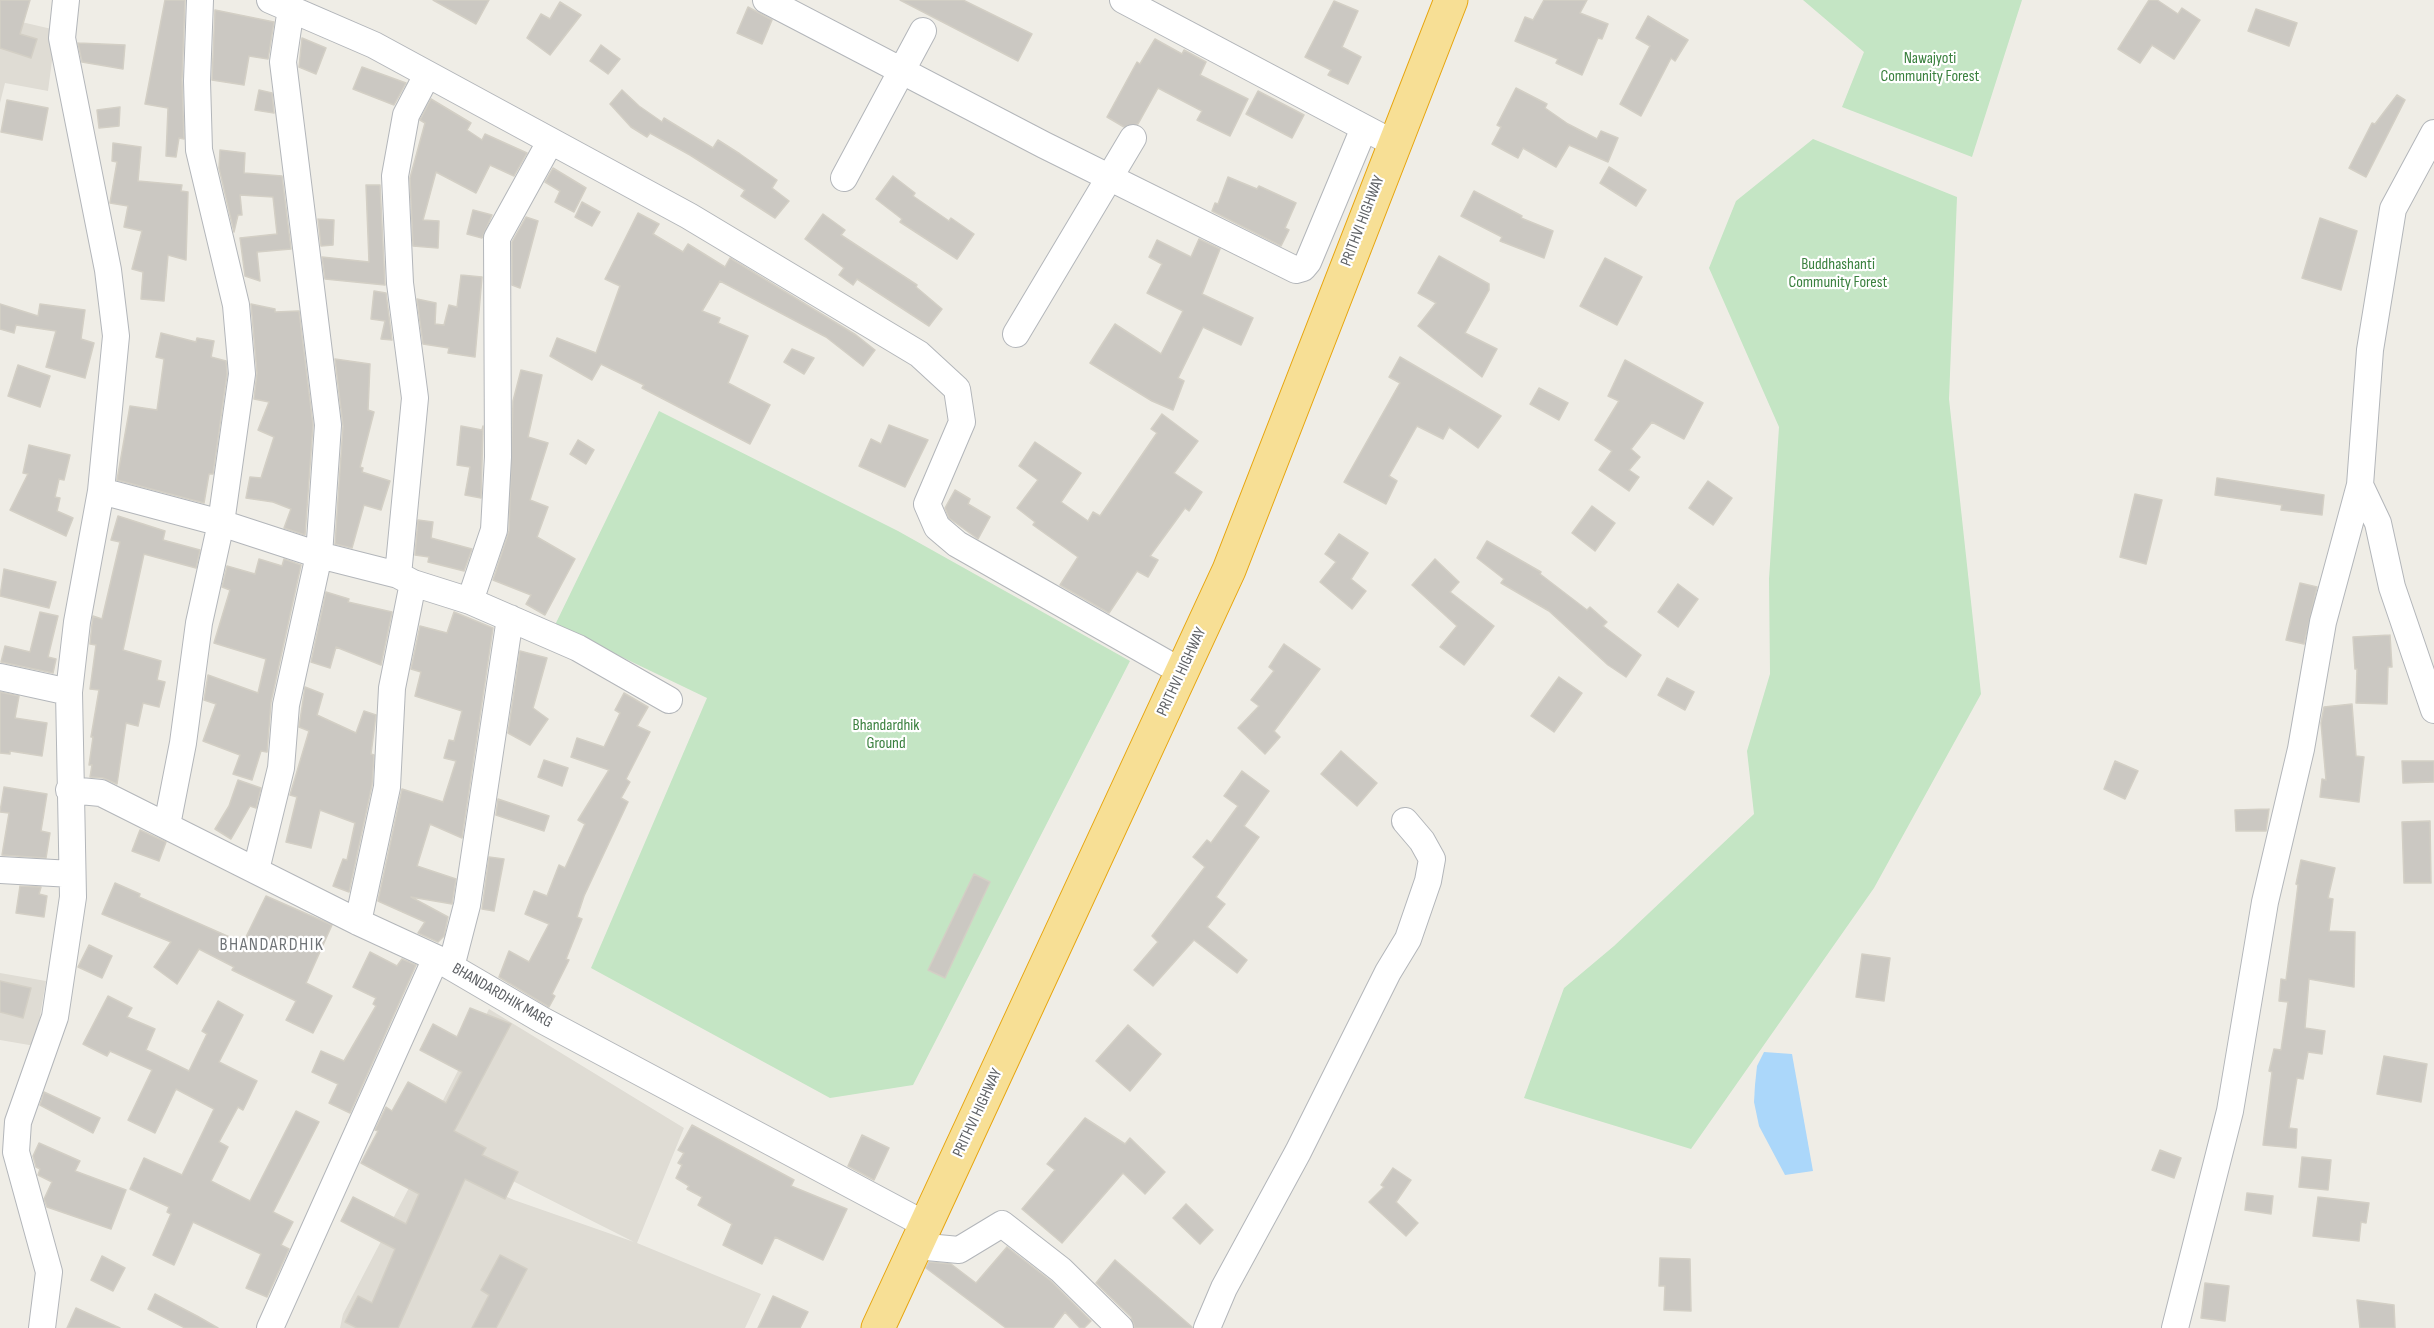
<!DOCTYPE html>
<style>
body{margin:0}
canvas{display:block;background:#efede6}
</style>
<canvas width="2434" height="1328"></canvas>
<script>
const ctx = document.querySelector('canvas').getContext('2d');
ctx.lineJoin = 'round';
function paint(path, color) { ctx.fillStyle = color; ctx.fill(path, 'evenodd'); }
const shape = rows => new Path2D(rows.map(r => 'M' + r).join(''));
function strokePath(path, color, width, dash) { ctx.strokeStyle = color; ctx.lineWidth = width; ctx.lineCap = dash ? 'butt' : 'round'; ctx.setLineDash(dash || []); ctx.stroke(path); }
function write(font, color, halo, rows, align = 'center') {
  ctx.font = font + ' "Sofia Sans Condensed",sans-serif'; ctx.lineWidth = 4.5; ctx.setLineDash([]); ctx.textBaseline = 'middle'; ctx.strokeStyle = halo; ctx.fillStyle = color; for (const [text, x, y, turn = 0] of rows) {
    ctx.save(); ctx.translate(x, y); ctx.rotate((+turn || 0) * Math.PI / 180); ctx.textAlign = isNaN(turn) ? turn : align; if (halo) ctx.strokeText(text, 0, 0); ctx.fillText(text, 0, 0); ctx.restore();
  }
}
const education = shape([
 [0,17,56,30,48,91,5,83,0,103],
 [0,973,46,981,35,1046,0,1040],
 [489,1009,684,1128,637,1243,761,1294,745,1328,340,1328,343,1314,423,1161,514,1200,634,1242,481,1165,419,1148]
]);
const green = shape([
 [1803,0,2022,0,1972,157,1842,107,1864,52],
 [1813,139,1957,197,1949,399,1981,694,1874,888,1691,1149,1524,1098,1564,988,1614,946,1754,814,1747,751,1770,674,1769,579,1779,427,1709,268,1736,201],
 [659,411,898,531,1130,661,913,1085,830,1098,591,968,707,698,555,625]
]);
const water = shape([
 [1764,1052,1792,1054,1813,1171,1785,1175,1759,1126,1754,1102,1755,1085,1757,1066]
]);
const building = shape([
 [0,0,30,0,20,34,37,39,31,58,0,48,0,0],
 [165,0,185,0,182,80,184,139,179,138,176,157,166,156,168,108,145,104,165,0],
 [433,0,489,0,476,24,433,0],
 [900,0,963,0,1032,34,1018,61,900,0],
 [1544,0,1587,0,1580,13,1608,24,1602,39,1598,38,1582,75,1556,63,1558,59,1515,41,1525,17,1533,20,1544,0],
 [2149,0,2157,0,2178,14,2182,8,2200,20,2174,59,2152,45,2140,63,2118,49,2149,0],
 [1334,1,1358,11,1342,47,1361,57,1348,84,1328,75,1331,70,1305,57,1334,1],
 [560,2,581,15,550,55,527,38,541,14,550,19,560,2],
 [748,7,772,20,762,44,737,33,748,7],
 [2256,9,2297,23,2289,46,2248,31,2256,9],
 [215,10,274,22,268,59,249,56,244,85,212,80,215,10],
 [1648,16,1688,40,1675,61,1671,58,1641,116,1620,104,1650,46,1636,38,1648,16],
 [302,38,326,48,316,74,299,67,302,38],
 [1155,39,1182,54,1184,50,1206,62,1200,75,1248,99,1230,136,1197,120,1202,111,1158,88,1138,124,1124,127,1107,117,1137,62,1140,64,1155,39],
 [78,43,125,45,123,69,82,62,78,43],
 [601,45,620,59,608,74,590,61,601,45],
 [362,67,406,83,394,105,353,89,362,67],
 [1516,88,1547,104,1545,108,1568,124,1597,139,1601,131,1618,138,1608,162,1569,145,1556,167,1523,148,1518,158,1492,144,1501,127,1497,125,1516,88],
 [259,90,272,93,274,113,255,110,259,90],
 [622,90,639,106,662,122,664,118,713,148,718,140,740,154,777,180,772,188,789,201,775,218,741,196,745,190,690,155,650,133,647,137,631,127,610,104,622,90],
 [1258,91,1304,115,1292,138,1246,114,1258,91],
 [2397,95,2405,100,2366,177,2349,168,2372,123,2375,124,2397,95],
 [431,99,471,123,467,130,482,140,485,134,527,153,514,176,490,165,476,193,436,172,423,220,439,221,438,248,413,246,410,178,425,123,420,120,431,99],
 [7,100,48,108,42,140,1,132,7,100],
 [120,107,119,126,99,128,97,110,120,107],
 [113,143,141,147,138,181,182,185,181,191,188,192,186,260,168,255,164,301,141,299,143,272,132,269,142,231,124,227,128,206,110,203,117,162,112,161,113,143],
 [220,150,245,153,244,173,282,176,291,249,257,252,260,281,245,276,240,238,277,234,273,197,240,195,242,215,238,215,234,232,219,168,220,150],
 [1609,167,1646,190,1636,206,1600,183,1609,167],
 [553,168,586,188,574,212,555,202,560,191,545,182,553,168],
 [893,176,915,193,913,196,949,221,951,218,974,234,957,259,900,222,902,219,876,199,893,176],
 [1228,177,1257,189,1259,186,1296,203,1285,228,1289,230,1281,246,1212,211,1215,203,1218,204,1228,177],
 [366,185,380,185,385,285,325,279,322,257,369,262,366,185],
 [1474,191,1522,216,1521,218,1553,231,1544,258,1500,241,1502,237,1461,216,1474,191],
 [582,202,600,212,592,226,575,217,582,202],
 [473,210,492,215,482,238,467,234,473,210],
 [638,213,659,224,653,234,683,252,688,244,725,267,730,258,856,335,875,350,863,366,826,337,720,281,702,311,720,318,718,323,748,336,728,383,770,405,750,444,642,388,644,385,601,364,592,380,550,356,557,338,596,353,620,286,605,279,638,213],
 [823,214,845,230,841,235,917,285,916,287,942,309,929,326,857,279,853,285,839,275,844,268,805,239,823,214],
 [526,217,538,221,520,288,512,285,512,242,526,217],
 [2320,218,2357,231,2341,290,2302,278,2320,218],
 [318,219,334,220,333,245,321,246,318,219],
 [1199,239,1220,249,1202,294,1253,318,1241,345,1203,327,1178,378,1184,381,1173,410,1152,401,1090,363,1115,324,1161,354,1183,311,1147,293,1162,264,1149,257,1157,240,1191,257,1199,239],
 [1439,256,1489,284,1489,290,1465,333,1497,349,1482,377,1418,326,1436,303,1418,293,1439,256],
 [1605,258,1642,277,1617,325,1580,306,1605,258],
 [461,275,482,277,475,357,448,353,449,348,423,344,417,299,436,303,435,324,444,325,449,305,457,307,461,275],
 [374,291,386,293,392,340,381,339,385,321,371,319,374,291],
 [0,304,38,316,40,304,85,310,81,339,94,343,85,378,46,367,56,331,16,325,14,333,0,329,0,304],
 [251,304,275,309,275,312,299,311,313,425,305,535,284,528,291,509,273,502,246,498,250,477,261,478,274,437,258,430,269,402,254,399,257,373,251,304],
 [161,333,196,342,197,338,214,341,211,357,226,361,227,374,213,474,209,474,204,503,117,480,130,406,157,410,164,359,156,357,161,333],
 [792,349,814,358,804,374,784,362,792,349],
 [1400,357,1501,416,1478,448,1449,427,1443,439,1417,426,1389,476,1397,481,1386,504,1344,482,1400,383,1389,377,1400,357],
 [335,359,370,364,368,410,374,412,360,467,363,468,362,472,390,481,381,510,364,505,352,548,335,544,343,426,335,359],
 [1625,360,1703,403,1684,439,1652,422,1631,449,1640,457,1629,470,1639,477,1629,491,1599,470,1612,451,1595,440,1619,401,1608,396,1625,360],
 [18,365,50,376,40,407,8,396,18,365],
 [521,370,542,375,528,437,548,443,530,500,548,507,537,537,575,559,545,615,526,604,531,595,493,580,509,531,513,401,521,370],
 [1539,388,1568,403,1559,420,1530,404,1539,388],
 [1162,414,1198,441,1174,473,1202,492,1189,511,1185,508,1150,556,1158,560,1148,577,1137,571,1109,613,1060,585,1078,557,1033,525,1035,522,1017,508,1038,480,1019,466,1035,442,1081,473,1061,502,1088,521,1093,512,1100,516,1124,481,1157,433,1151,429,1162,414],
 [889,425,928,440,905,487,859,466,871,439,881,444,889,425],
 [461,426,482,430,483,426,481,498,465,495,470,467,457,465,461,426],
 [578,440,594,450,586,464,570,454,578,440],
 [29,445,70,455,64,480,59,479,55,497,60,498,57,511,73,518,66,536,10,510,28,474,23,473,29,445],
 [2217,478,2324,495,2322,515,2281,510,2282,505,2215,495,2217,478],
 [1708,481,1732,498,1713,525,1689,508,1708,481],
 [955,490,970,499,968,504,990,517,978,539,949,518,945,508,955,490],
 [2135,494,2162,500,2146,564,2120,557,2135,494],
 [1592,506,1615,523,1595,551,1572,533,1592,506],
 [118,516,165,531,163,540,200,550,196,568,144,554,123,650,161,661,157,680,165,682,159,707,143,703,138,726,126,723,117,784,103,778,90,777,92,765,89,765,93,737,91,737,99,690,90,689,96,645,90,644,92,624,93,616,102,619,120,542,111,540,118,516],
 [418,520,433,522,431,538,472,549,464,571,428,562,429,557,415,555,418,520],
 [1339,534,1368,553,1351,579,1366,591,1352,609,1320,582,1336,562,1325,554,1339,534],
 [1487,541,1541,572,1540,574,1587,610,1590,607,1607,622,1603,626,1641,655,1626,677,1608,665,1549,611,1501,583,1504,579,1477,558,1487,541],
 [259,559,282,566,284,559,301,565,271,702,267,752,261,751,252,780,233,774,240,755,203,741,216,704,204,700,208,675,258,693,266,659,214,643,230,590,222,587,227,566,255,574,259,559],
 [1435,559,1459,582,1450,592,1494,626,1464,665,1440,647,1457,626,1412,585,1435,559],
 [4,569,56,582,49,608,0,596,4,569],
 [2300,583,2317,587,2304,644,2286,640,2300,583],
 [1678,584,1698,599,1678,627,1658,612,1678,584],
 [326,592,349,599,348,602,392,612,381,665,336,647,330,668,311,662,326,592],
 [40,612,58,616,48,657,56,659,53,673,1,662,5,646,30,652,40,612],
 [454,612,493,628,462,838,430,824,417,866,456,879,452,904,411,897,448,917,444,936,438,942,418,933,425,922,378,901,402,789,443,802,456,761,444,758,449,740,454,741,462,711,415,696,421,672,411,669,420,626,447,633,454,612],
 [2390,635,2392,667,2388,667,2387,704,2356,703,2357,669,2355,669,2353,637,2390,635],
 [1284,644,1320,669,1274,731,1280,737,1265,754,1238,728,1259,706,1251,700,1274,671,1269,667,1284,644],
 [520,651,547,658,533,708,548,719,530,745,508,733,520,651],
 [1559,677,1582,693,1554,732,1531,716,1559,677],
 [1667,678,1694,692,1685,710,1658,695,1667,678],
 [305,687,323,694,317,715,356,733,364,711,376,715,371,754,374,755,372,785,349,892,333,886,343,859,347,860,355,823,320,810,311,848,286,842,297,797,290,795,309,731,299,727,305,687],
 [0,692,19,696,15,718,47,723,42,756,10,751,10,754,0,753,0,692],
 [624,693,648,707,637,726,650,732,626,779,630,782,621,798,628,802,584,896,577,917,582,919,566,959,569,960,552,994,555,996,549,1007,499,977,509,951,529,962,549,924,525,914,534,891,547,896,559,865,565,868,585,824,578,820,609,770,571,757,577,738,604,747,620,713,615,710,624,693],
 [2352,704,2356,756,2364,757,2359,802,2320,797,2322,779,2326,780,2321,723,2324,707,2352,704],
 [1341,751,1377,783,1357,806,1321,774,1341,751],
 [544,760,568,768,562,786,538,777,544,760],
 [2115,761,2138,771,2125,799,2104,789,2115,761],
 [2402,761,2434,761,2434,782,2403,783,2402,761],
 [1242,771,1269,791,1244,826,1259,837,1216,897,1225,904,1207,927,1247,960,1237,973,1194,940,1153,986,1134,970,1158,942,1152,936,1205,867,1193,857,1207,840,1211,843,1238,806,1224,796,1242,771],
 [238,780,261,788,256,808,250,806,231,839,215,829,229,806,238,780],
 [4,787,47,794,41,831,50,833,46,858,2,855,9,813,0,812,4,787],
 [498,799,549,816,544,831,496,815,498,799],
 [2269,809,2266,831,2236,831,2235,810,2269,809],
 [2430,821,2431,883,2404,883,2402,822,2430,821],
 [140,830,166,842,159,861,132,851,140,830],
 [489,857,504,859,494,911,482,909,489,857],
 [2301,860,2335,868,2328,898,2333,899,2329,931,2355,932,2354,987,2309,979,2305,1028,2325,1031,2322,1054,2308,1052,2303,1079,2297,1078,2289,1128,2297,1129,2296,1148,2263,1145,2272,1072,2269,1071,2274,1049,2281,1050,2288,1002,2279,1001,2281,979,2286,980,2298,885,2296,884,2301,860],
 [974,874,990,882,945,978,928,970,974,874],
 [115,883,140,894,139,897,243,943,266,896,332,925,306,983,332,996,313,1033,286,1020,296,1001,232,970,234,967,199,949,177,984,154,967,171,942,102,914,115,883],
 [20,886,41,887,39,894,47,896,44,917,16,913,20,886],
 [89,945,112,956,102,978,78,967,89,945],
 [370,952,397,966,402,959,416,965,350,1113,329,1103,338,1084,312,1072,321,1051,344,1061,376,1006,373,1004,376,998,353,987,370,952],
 [1862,954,1890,958,1884,1001,1856,997,1862,954],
 [0,981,31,988,23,1018,0,1012,0,981],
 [108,996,132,1008,127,1017,155,1029,146,1050,189,1071,207,1034,202,1031,218,1001,243,1015,219,1062,257,1081,243,1110,238,1107,219,1142,228,1147,211,1181,250,1201,296,1111,319,1122,273,1212,293,1222,281,1245,289,1249,267,1297,246,1288,261,1254,193,1222,174,1265,153,1255,171,1214,167,1212,169,1207,130,1189,144,1158,182,1175,214,1109,176,1089,155,1133,128,1120,152,1070,110,1051,107,1056,83,1044,108,996],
 [470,1008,511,1024,454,1131,486,1148,482,1155,518,1172,505,1199,465,1179,398,1328,357,1328,345,1322,358,1296,372,1303,395,1249,341,1221,353,1197,406,1224,419,1194,361,1163,378,1131,375,1130,386,1107,392,1111,408,1082,446,1103,462,1072,420,1050,433,1024,457,1037,470,1008],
 [1128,1025,1161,1054,1130,1091,1096,1061,1128,1025],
 [2384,1056,2427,1064,2421,1102,2377,1094,2384,1056],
 [44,1092,100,1118,93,1133,40,1105,44,1092],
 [1085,1118,1125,1144,1130,1138,1165,1172,1145,1194,1123,1173,1062,1243,1022,1209,1055,1170,1047,1164,1085,1118],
 [692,1125,794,1180,791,1186,847,1209,823,1260,775,1237,762,1264,723,1245,732,1224,698,1205,702,1197,687,1189,689,1186,676,1178,682,1165,678,1163,684,1153,678,1150,692,1125],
 [862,1135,889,1148,874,1180,848,1166,862,1135],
 [39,1143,80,1161,75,1171,126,1190,111,1229,47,1207,44,1199,52,1182,38,1175,40,1169,36,1167,33,1156,39,1143],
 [2160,1150,2181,1158,2174,1178,2152,1170,2160,1150],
 [2302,1157,2331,1160,2328,1190,2299,1187,2302,1157],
 [1393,1168,1411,1180,1396,1202,1418,1223,1406,1236,1369,1202,1384,1187,1381,1185,1393,1168],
 [2247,1193,2273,1196,2271,1214,2245,1210,2247,1193],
 [2318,1197,2369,1203,2366,1223,2361,1222,2359,1241,2313,1236,2318,1197],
 [1186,1204,1213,1230,1200,1244,1173,1218,1186,1204],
 [1007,1247,1051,1281,1091,1321,1084,1328,1080,1328,1065,1312,1053,1328,1006,1328,926,1268,929,1262,951,1264,976,1283,1007,1247],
 [500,1255,527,1269,496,1328,472,1328,489,1295,481,1290,500,1255],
 [102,1256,125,1268,113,1291,91,1280,102,1256],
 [1660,1258,1690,1259,1691,1311,1664,1310,1665,1286,1659,1286,1660,1258],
 [1115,1260,1192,1327,1192,1328,1135,1328,1131,1317,1096,1283,1115,1260],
 [2205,1283,2229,1286,2225,1321,2201,1318,2205,1283],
 [155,1294,197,1316,218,1328,185,1328,148,1309,155,1294],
 [773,1296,808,1312,800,1328,758,1328,773,1296],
 [2357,1300,2394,1305,2395,1328,2360,1328,2357,1300],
 [76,1308,120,1328,67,1328,76,1308]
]);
const minor = shape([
 [270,0,374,45,689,216,919,354,957,389,962,422,927,504,937,527,957,544,1182,672],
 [766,0,1044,145,1296,270,1303,268,1308,262,1364,128],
 [1123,0,1393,143],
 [844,178,923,31],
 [1016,334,1133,138],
 [2360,485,2378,523,2392,587,2434,710],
 [101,491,221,523,319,555,398,575,413,583,470,601,578,648,669,700],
 [398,575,415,398,400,283,395,176,406,115,427,75],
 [470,601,494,530,498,457,497,238,550,142],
 [0,677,69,692],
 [69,790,101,793,358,922,436,958,542,1020,926,1225],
 [167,825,183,743,199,623,221,523,242,374,236,305,199,150,197,81,200,0],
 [0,870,72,874],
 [256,870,281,768,286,705,319,555,328,425,283,62,291,8],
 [358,922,387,787,392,688,413,583],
 [451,967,467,905,510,618],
 [916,1246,959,1250,1002,1224,1061,1270,1120,1328],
 [42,1328,49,1272,16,1152,18,1122,55,1017,73,897,69,692,77,622,101,491,116,336,108,270,62,38,66,0],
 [270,1328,436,958],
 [1207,1328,1224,1288,1298,1152,1388,972,1408,939,1428,881,1432,859,1422,841,1405,821],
 [2175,1328,2230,1111,2265,902,2301,749,2323,622,2360,485,2370,350,2393,209,2434,133]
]);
const highway = shape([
 [878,1328,1229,570,1451,0]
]);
const parkNames = [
 ["Nawajyoti",1930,59],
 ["Community Forest",1930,77],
 ["Buddhashanti",1838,265],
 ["Community Forest",1838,283],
 ["Bhandardhik",886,726],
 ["Ground",886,744]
];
const streetNames = [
 ["PRITHVI HIGHWAY",1363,221,-69],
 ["PRITHVI HIGHWAY",1182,672,-65],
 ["BHANDARDHIK MARG",502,996,30],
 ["PRITHVI HIGHWAY",978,1113,-65]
];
const neighbourhoodNames = [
 ["BHANDARDHIK",272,945]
];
paint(education, '#dfdcd4');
paint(green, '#c4e5c4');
paint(water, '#abd7fa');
paint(building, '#cbc8c2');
strokePath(building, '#d3cfc5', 1.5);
strokePath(minor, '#b3b6ba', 28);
strokePath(highway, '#e7a50e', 35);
strokePath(minor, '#fff', 26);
strokePath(highway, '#f7df95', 33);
write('16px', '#3a803e', '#fff', parkNames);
write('16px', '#5e6165', '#fff', streetNames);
ctx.letterSpacing = '1.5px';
write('18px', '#6f7377', '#fff', neighbourhoodNames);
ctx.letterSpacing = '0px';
</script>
